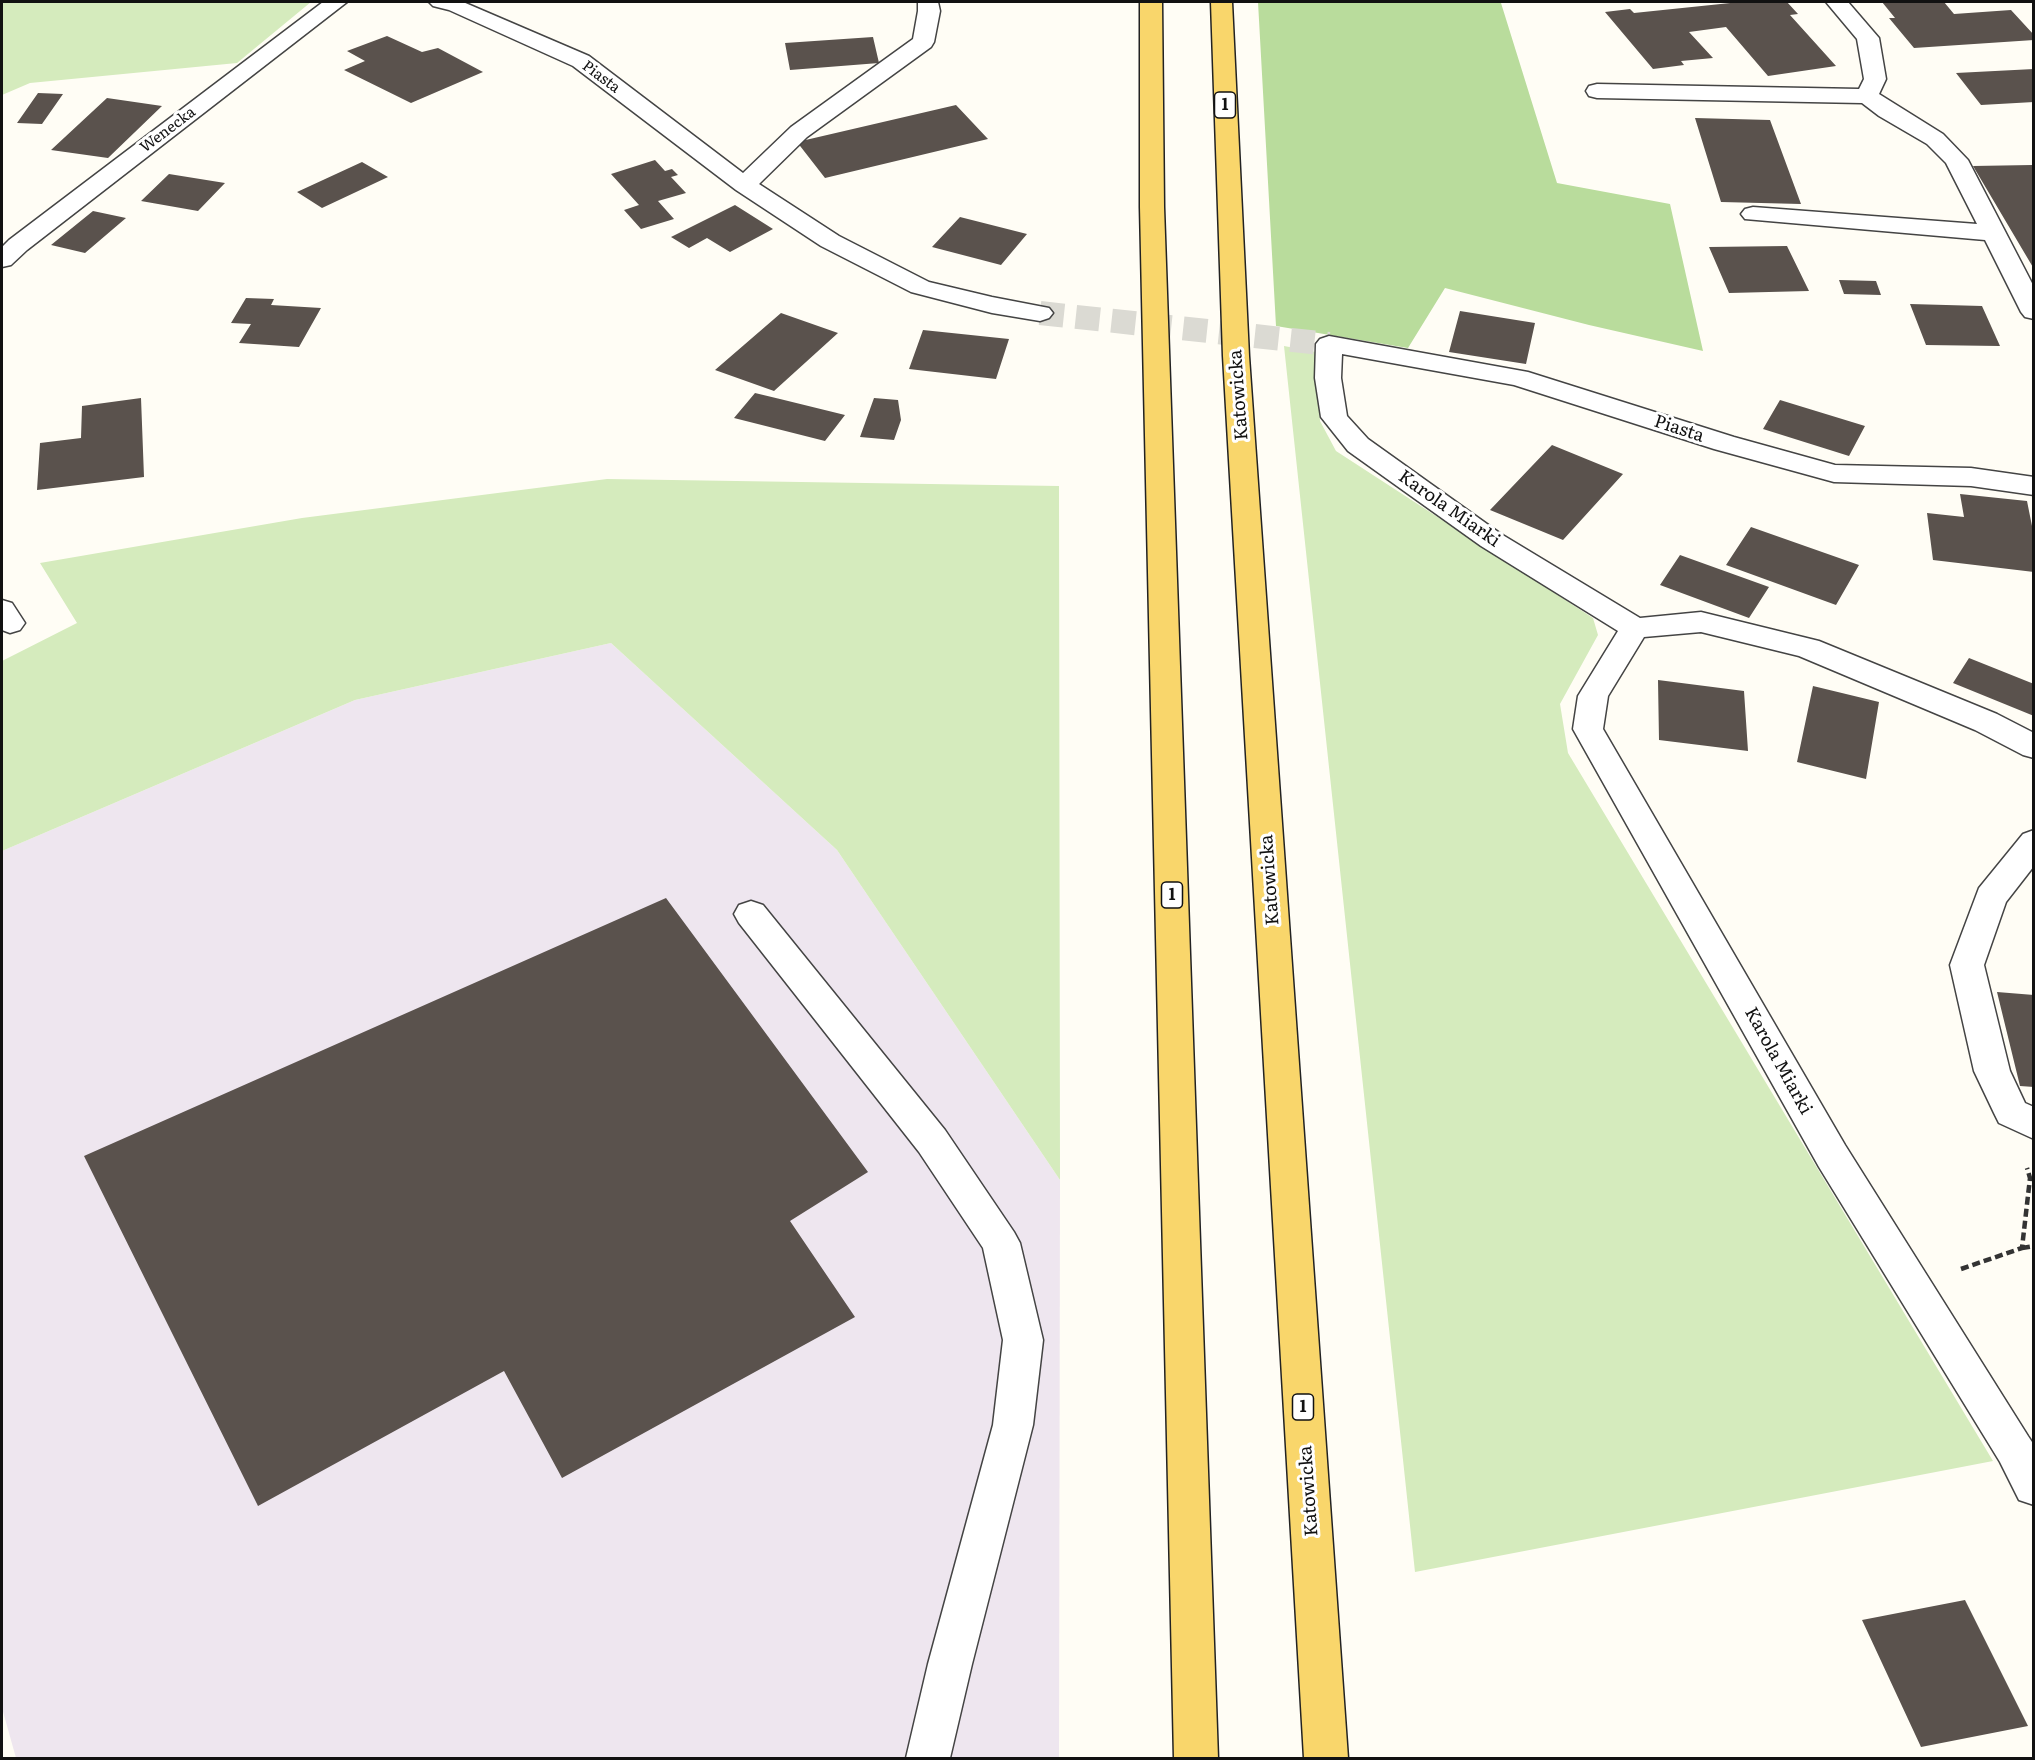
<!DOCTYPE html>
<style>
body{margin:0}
#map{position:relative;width:2035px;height:1760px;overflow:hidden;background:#fffdf5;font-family:Literata,serif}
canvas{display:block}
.frame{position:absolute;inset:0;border:3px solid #111;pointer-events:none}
</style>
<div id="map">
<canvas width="2035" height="1760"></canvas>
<div class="frame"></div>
</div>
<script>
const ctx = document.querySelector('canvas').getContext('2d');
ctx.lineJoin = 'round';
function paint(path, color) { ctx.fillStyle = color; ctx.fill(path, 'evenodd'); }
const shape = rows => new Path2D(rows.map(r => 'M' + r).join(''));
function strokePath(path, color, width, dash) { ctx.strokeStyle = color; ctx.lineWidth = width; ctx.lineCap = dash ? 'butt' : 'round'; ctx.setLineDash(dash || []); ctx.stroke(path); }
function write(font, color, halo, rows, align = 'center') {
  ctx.font = font + ' Literata,serif'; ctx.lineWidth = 6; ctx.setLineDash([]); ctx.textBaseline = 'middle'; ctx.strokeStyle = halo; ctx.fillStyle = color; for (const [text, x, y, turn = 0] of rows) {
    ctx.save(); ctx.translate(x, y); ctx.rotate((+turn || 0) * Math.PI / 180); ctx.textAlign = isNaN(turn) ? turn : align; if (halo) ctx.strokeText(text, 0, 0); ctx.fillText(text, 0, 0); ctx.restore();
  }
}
const industrial = shape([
 [611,643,837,850,1060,1180,1059,1758,16,1758,2,1708,2,851,355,700]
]);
const green = shape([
 [2,2,311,2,237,63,30,83,2,95],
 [1284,346,1316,352,1320,421,1336,451,1593,618,1598,635,1560,704,1568,753,1993,1461,1415,1572],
 [607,479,1059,486,1060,1180,837,850,611,643,355,700,2,851,2,661,77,623,40,563,302,518]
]);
const forest = shape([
 [1258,2,1512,2,1501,3,1557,183,1670,204,1703,351,1589,325,1445,288,1408,348,1276,326]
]);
const building = shape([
 [1740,2,1787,2,1798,14,1790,15,1836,66,1768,76,1726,27,1689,32,1713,58,1681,61,1684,65,1653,69,1605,12,1630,9,1634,13],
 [1882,2,1944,2,1954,14,2011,10,2034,35,2034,40,1914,48,1889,18,1895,18],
 [387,36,422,52,438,48,483,72,411,103,344,70,365,61,347,51],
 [873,37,879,63,790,70,785,43],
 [2034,69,2034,102,1981,105,1956,73],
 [38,93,63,94,42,124,17,123],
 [107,98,162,106,108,158,51,150],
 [956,105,988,139,825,178,797,142],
 [1695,118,1770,120,1801,204,1721,202],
 [655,160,665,171,672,169,678,175,671,177,686,193,658,201,674,219,641,229,624,210,639,205,611,174],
 [362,162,388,177,322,208,297,192],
 [2032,165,2034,168,2034,269,1973,166],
 [169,174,225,183,198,211,141,201],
 [735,205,773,229,730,252,707,238,689,248,671,237],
 [93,211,126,218,85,253,51,245],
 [960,217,1027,234,1001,265,932,247],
 [1787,246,1809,291,1729,293,1709,247],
 [1839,280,1876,281,1881,295,1844,294],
 [246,298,274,299,271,305,321,308,299,347,239,343,251,324,231,323],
 [1910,304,1982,306,2000,346,1926,345],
 [1460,311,1535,323,1526,364,1449,352],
 [781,313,838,333,774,391,715,370],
 [923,330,1009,339,996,379,909,369],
 [755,393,780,399,845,415,825,441,734,418],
 [141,398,144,477,37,490,40,443,81,438,82,406],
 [874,398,898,400,901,420,894,440,860,437],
 [1780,400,1865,426,1849,456,1763,429],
 [1552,445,1623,474,1563,540,1490,510],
 [1960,494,2027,501,2034,536,2034,572,1933,560,1927,513,1964,517],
 [1751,527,1859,565,1836,605,1726,565],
 [1680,555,1769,587,1749,618,1660,585],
 [1969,658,2034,684,2034,716,1953,683],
 [1658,680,1744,691,1748,751,1659,740],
 [1813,686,1879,702,1866,779,1797,762],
 [666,898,868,1172,790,1221,855,1317,562,1478,504,1371,258,1506,84,1156],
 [1997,992,2034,995,2034,1087,2020,1086],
 [1965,1600,2028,1726,1921,1747,1862,1620]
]);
const minorTunnel = shape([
 [1040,313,1329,344]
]);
const path = shape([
 [2022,1248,2034,1246],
 [1961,1269,2022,1248,2030,1178,2027,1168]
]);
const minor = shape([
 [323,2,347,2,27,250,11,265,2,267,2,247,9,240,323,2],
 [429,2,463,2,589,56,743,173,791,127,913,39,918,11,918,2,938,2,940,11,934,42,931,47,807,137,759,184,839,236,929,282,992,297,1049,308,1053,313,1049,318,1040,321,992,313,911,292,821,246,736,190,573,66,449,10,433,6,429,2],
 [1826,2,1848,2,1879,38,1886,79,1879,94,1943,134,1968,160,2034,287,2034,319,2025,317,2021,312,1985,240,1745,219,1741,214,1745,209,1753,207,1977,224,1946,163,1927,144,1879,116,1862,103,1597,98,1589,96,1586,91,1589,86,1597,84,1859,89,1864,79,1857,39,1826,2],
 [1329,336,1528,372,1734,437,1835,465,1971,468,2034,477,2034,495,1971,486,1834,482,1714,449,1514,385,1342,354,1341,378,1347,416,1368,439,1501,534,1640,618,1701,612,1819,641,1997,714,2034,733,2034,758,2023,755,1975,730,1799,656,1701,632,1644,637,1608,696,1603,729,1845,1145,2028,1436,2034,1445,2034,1505,2019,1500,2000,1462,1819,1167,1573,729,1578,696,1618,631,1481,546,1348,451,1321,417,1315,378,1316,344,1320,339,1329,336],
 [2,600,12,603,25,623,20,630,10,633,2,630,2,600],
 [2034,830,2034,866,2006,902,1984,965,2010,1071,2025,1103,2034,1107,2034,1139,1999,1123,1994,1113,1974,1071,1950,965,1979,888,2023,834,2034,830],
 [751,901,763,905,945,1130,1014,1232,1020,1243,1043,1340,1033,1425,972,1664,950,1758,906,1758,928,1664,993,1425,1003,1340,983,1248,919,1152,739,923,734,914,739,905,751,901]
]);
const major = shape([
 [1140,2,1162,2,1164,207,1218,1758,1174,1758,1140,207,1140,2],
 [1211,2,1232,2,1249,356,1348,1758,1304,1758,1223,356,1211,2]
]);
const farStreetnames = [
 ["Piasta",601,77,37],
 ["Wenecka",168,130,-37]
];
const shields = [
 [1225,105,21],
 [1172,895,21],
 [1303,1407,21]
];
const shieldNames = [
 ["1",1225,105],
 ["1",1172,895],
 ["1",1303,1407]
];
const streetNames = [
 ["Katowicka",1239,395,-94],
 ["Piasta",1679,429,18],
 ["Karola Miarki",1449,509,35],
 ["Katowicka",1270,880,-94],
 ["Karola Miarki",1778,1061,61],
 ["Katowicka",1309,1491,-94]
];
paint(industrial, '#eee6ef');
paint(green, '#d5ebbd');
paint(forest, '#b9dc9c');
paint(building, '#5a524d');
strokePath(minorTunnel, '#dbdad3', 24, [24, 12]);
strokePath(minor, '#444', 3);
strokePath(major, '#222', 3);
strokePath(path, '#333', 4.5, [8, 4]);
paint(minor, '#fff');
paint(major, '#f9d66b');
write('15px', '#111', '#fff', farStreetnames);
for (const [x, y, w] of shields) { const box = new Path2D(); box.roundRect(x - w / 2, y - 13, w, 26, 4.5); ctx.fillStyle = '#fff'; ctx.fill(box); strokePath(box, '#111', 1.5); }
write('bold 16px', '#111', null, shieldNames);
write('18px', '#111', '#fff', streetNames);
</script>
